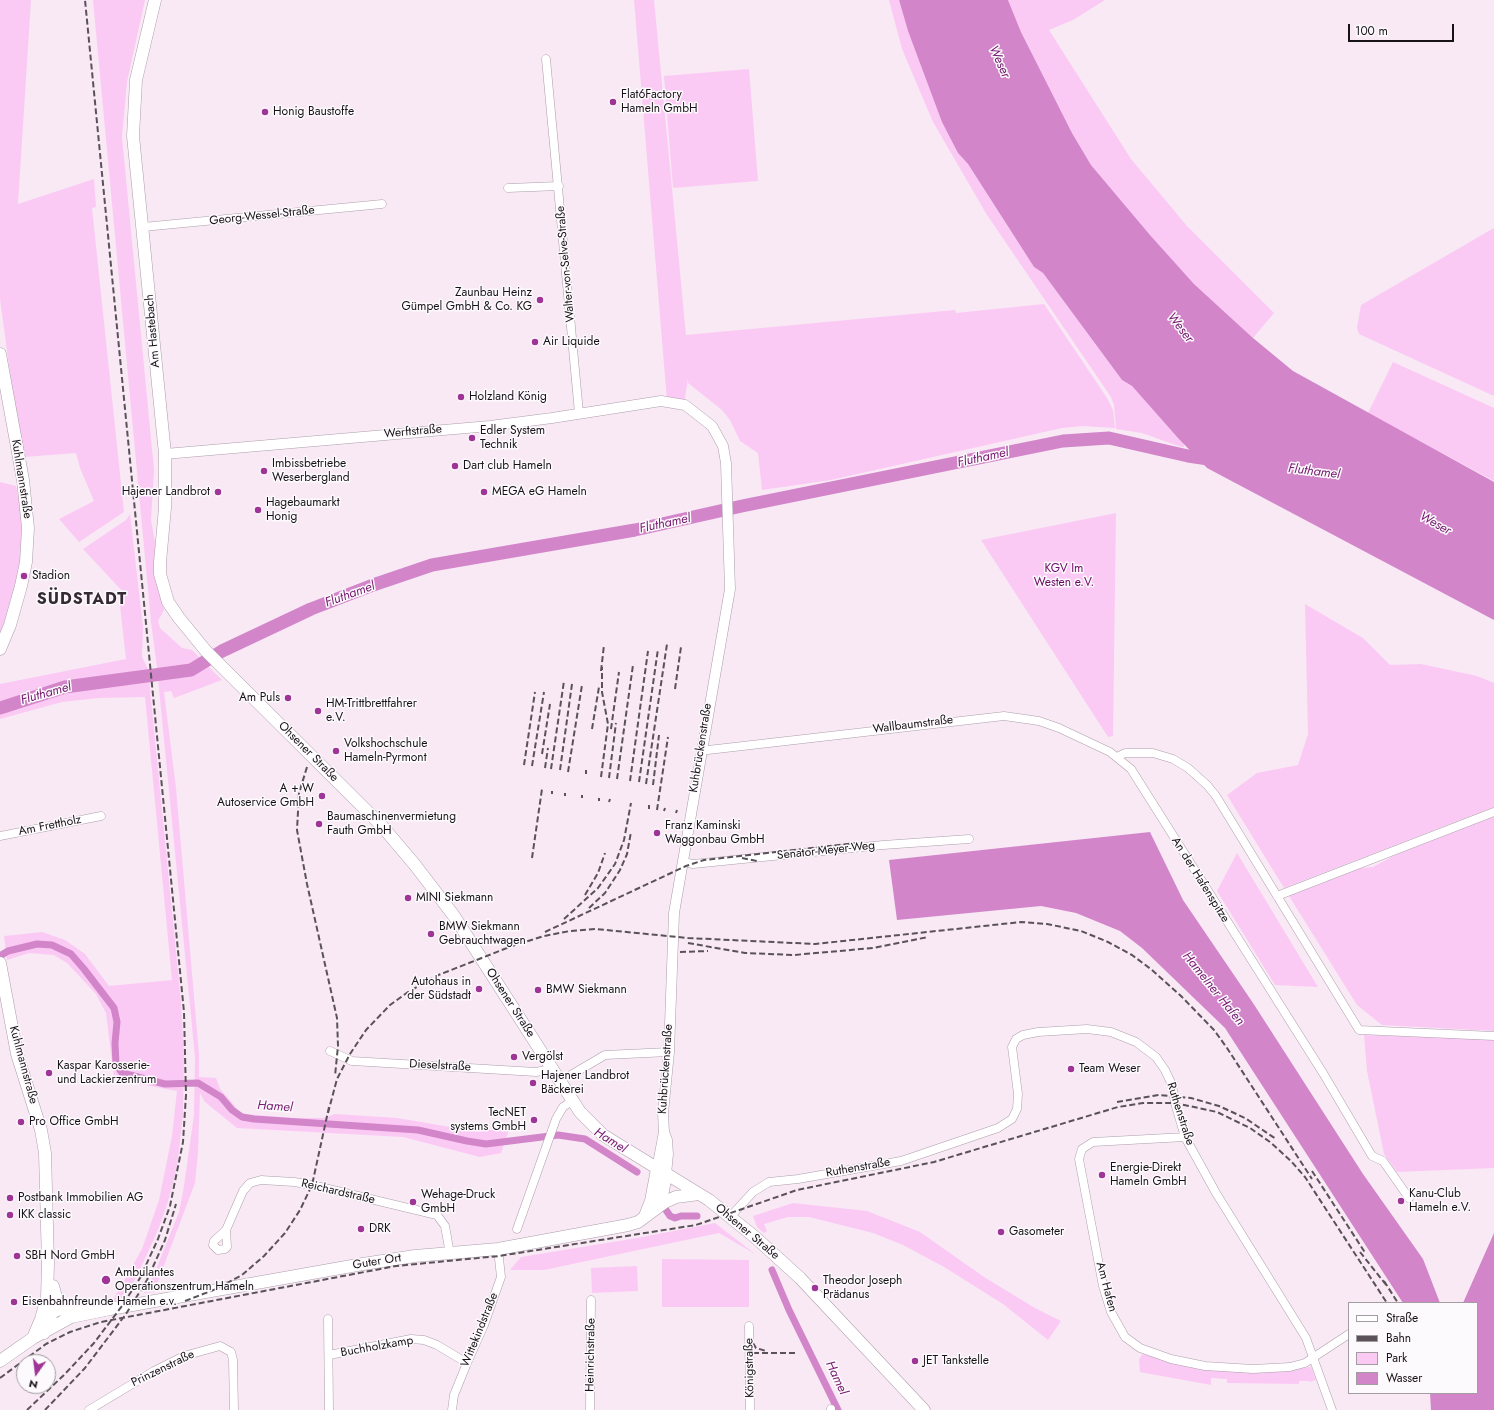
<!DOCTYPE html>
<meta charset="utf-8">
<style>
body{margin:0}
#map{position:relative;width:1494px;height:1410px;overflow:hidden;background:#f8e9f5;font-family:Jost,sans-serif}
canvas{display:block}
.legend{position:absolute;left:1348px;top:1302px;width:130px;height:92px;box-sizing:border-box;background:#fdfafd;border:1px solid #a19da1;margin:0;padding:5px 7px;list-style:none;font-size:12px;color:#171216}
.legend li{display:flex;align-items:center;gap:8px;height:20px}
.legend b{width:20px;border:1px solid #a19da1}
.north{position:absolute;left:16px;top:1354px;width:40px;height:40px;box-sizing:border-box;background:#fdfafd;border:1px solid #a19da1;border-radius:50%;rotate:194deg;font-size:11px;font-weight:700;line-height:16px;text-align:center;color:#171216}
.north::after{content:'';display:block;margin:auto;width:14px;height:18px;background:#9e3496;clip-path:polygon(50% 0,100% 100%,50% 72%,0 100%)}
.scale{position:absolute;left:1348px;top:24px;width:106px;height:18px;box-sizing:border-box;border:2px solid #171216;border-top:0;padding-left:5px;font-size:12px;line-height:14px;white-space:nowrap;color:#171216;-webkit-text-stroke:3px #fdfafd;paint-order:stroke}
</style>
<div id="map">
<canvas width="1494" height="1410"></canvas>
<ul class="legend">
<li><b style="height:5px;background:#fff"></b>Straße</li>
<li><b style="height:5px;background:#5a5258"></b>Bahn</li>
<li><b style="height:11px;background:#fbcaf4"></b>Park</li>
<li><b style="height:11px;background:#d385ca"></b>Wasser</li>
</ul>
<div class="north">N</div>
<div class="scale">100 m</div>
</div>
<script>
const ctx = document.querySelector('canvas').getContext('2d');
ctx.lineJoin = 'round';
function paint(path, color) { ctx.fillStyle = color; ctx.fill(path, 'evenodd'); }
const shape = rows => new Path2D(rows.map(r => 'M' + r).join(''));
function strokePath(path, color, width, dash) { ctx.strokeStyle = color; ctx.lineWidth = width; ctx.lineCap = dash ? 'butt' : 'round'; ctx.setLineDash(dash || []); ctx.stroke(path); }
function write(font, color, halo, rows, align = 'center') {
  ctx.font = font + ' Jost,sans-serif'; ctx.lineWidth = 3; ctx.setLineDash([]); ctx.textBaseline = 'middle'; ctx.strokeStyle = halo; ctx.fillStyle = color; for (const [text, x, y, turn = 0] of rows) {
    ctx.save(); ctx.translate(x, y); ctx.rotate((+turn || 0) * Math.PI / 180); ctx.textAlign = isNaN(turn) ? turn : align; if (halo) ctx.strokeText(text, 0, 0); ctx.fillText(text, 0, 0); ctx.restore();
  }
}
const green = shape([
 [0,0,31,0,18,204,94,179,96,207,92,208,124,512,79,542,59,519,94,501,80,468,76,453,24,457,16,418,0,299],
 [93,0,145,0,127,82,122,137,154,470,151,520,155,542,155,571,164,610,158,621,160,628,182,648,192,650,222,680,174,698,171,691,164,692,176,788,199,1054,199,1077,216,1078,220,1089,240,1112,245,1114,295,1118,324,1118,335,1114,397,1118,468,1130,509,1130,501,1153,480,1157,403,1137,237,1128,205,1102,200,1093,198,1153,195,1183,154,1292,144,1293,155,1272,179,1212,183,1192,194,1115,195,1057,157,668,151,622],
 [634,0,654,0,686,335,955,310,956,313,1044,304,1107,398,1113,410,1115,428,1083,426,1062,428,831,480,762,490,758,453,740,441,730,420,722,410,688,383,688,379,684,404,667,401],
 [889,0,899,0,908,31,958,153,968,164,1034,267,1043,273,1122,380,1132,386,1184,444,1184,447,1181,447,1142,433,1116,429,1114,405,1111,397,987,215,933,122,902,49],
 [1008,0,1105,0,1073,20,1049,30,1131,159,1187,226,1274,313,1253,338,1194,284,1150,235,1091,165,1072,133,1021,32],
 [749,69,758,181,673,188,664,76],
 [1494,228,1494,396,1359,334,1357,328,1361,305],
 [1393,362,1494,408,1494,481,1368,413],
 [0,482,16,486,22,514,21,562,11,606,0,632],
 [1116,513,1113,736,1108,737,981,540],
 [130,514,143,627,142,657,148,669,181,1002,184,1057,183,1114,177,1168,167,1205,158,1230,138,1274,122,1301,112,1302,142,1249,159,1200,172,1136,177,1091,123,1081,114,1077,106,1013,96,994,67,963,54,955,29,953,7,960,4,936,42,932,65,940,85,954,109,986,172,980,145,697,99,698,62,702,0,719,0,684,126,659,119,597,124,593,83,549,126,520],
 [1305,604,1363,638,1390,665,1421,664,1477,676,1494,683,1494,807,1284,888,1227,795,1257,773,1298,765,1308,734],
 [1494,816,1494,1031,1382,1025,1357,1005,1289,896,1361,868,1373,867,1395,855],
 [1237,853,1318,987,1275,985,1217,891],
 [1364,1035,1494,1039,1494,1168,1397,1172,1384,1154,1367,1071],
 [793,1203,867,1211,920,1232,984,1277,1035,1308,1061,1321,1048,1340,1003,1304,944,1267,903,1245,873,1233,809,1217,788,1217,764,1224,767,1231,764,1233,757,1227,753,1216],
 [715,1223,755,1254,719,1233,544,1270,510,1270,521,1257,637,1238],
 [662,1259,749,1260,749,1307,662,1307],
 [637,1266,638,1291,592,1293,591,1268],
 [1142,1354,1197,1367,1235,1372,1262,1372,1311,1367,1316,1380,1310,1382,1309,1381,1299,1381,1299,1384,1227,1383,1227,1379,1211,1378,1211,1385,1140,1372,1139,1360]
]);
const water = shape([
 [899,0,1008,0,1021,32,1072,133,1091,165,1150,235,1194,284,1253,338,1293,371,1494,482,1494,620,1207,468,1178,438,1132,386,1122,380,1043,273,1034,267,968,164,958,153,942,122,908,31],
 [1150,832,1183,900,1253,1003,1363,1174,1423,1259,1440,1303,1403,1303,1225,1028,1142,948,1120,931,1076,913,1041,906,897,920,889,860],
 [1494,1233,1494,1410,1431,1410,1430,1393,1477,1393,1477,1303,1463,1303]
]);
const canal = shape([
 [0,956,8,951,37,944,52,945,71,954,84,969,114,1008,117,1022,115,1043,116,1064,122,1073,165,1084,198,1083,221,1097,232,1110,242,1117,254,1119,418,1130,467,1141,486,1144,558,1135,585,1139,637,1172],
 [666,1210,670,1216,675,1218,681,1216,697,1216],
 [772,1270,789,1310,838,1410]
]);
const river = shape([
 [0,708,65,687,191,670,222,651,311,609,373,585,432,565,635,530,742,506,1063,441,1109,438,1188,456,1215,460]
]);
const minor = shape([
 [546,59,579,413],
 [508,188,559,186],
 [143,227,382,204],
 [701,749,708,750,1004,716,1039,721,1059,728,1110,752,1131,769,1323,1073,1372,1156,1383,1161,1409,1198],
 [1117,757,1125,753,1153,753,1173,759,1188,768,1207,785,1216,796,1359,1030,1494,1036],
 [0,836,101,816],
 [683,862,693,864,883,845,969,839],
 [1277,896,1494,812],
 [330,1051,352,1061,536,1072,551,1069],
 [571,1075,605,1055,669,1052],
 [1185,1137,1093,1142,1082,1149,1079,1159,1103,1286,1111,1312,1125,1337,1140,1348,1171,1359,1205,1366,1253,1369,1290,1367,1305,1363,1349,1334],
 [730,1217,753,1192,769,1182,798,1179,901,1161,998,1128,1012,1119,1017,1109,1018,1094,1012,1047,1016,1039,1023,1035,1038,1032,1087,1029,1111,1032,1136,1042,1156,1057,1165,1070,1172,1085,1175,1103,1185,1137,1216,1193,1306,1338,1332,1410],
 [517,1229,556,1119,563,1107,572,1101],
 [226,1230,227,1247,225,1249,218,1250,213,1245,214,1241,226,1230,243,1191,250,1183,261,1180,294,1182,312,1185,437,1215,445,1226,450,1254],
 [328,1319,329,1410],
 [749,1326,750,1410],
 [329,1355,411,1339,424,1340,437,1345,467,1363],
 [831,1409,831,1410],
 [89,1410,154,1371,184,1356,220,1346,231,1352,233,1360,234,1410],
 [452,1410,454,1395,467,1363,484,1325,501,1277,498,1249],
 [590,1410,591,1300]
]);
const tertiary = shape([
 [165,454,490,426,552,418,661,401,685,405,712,426,723,446,726,463,730,589,674,913,669,1052,663,1113,664,1132,667,1140,668,1154,666,1174],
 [657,1169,664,1132]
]);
const secondary = shape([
 [155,0,136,80,133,136,165,454,165,508,160,562,160,574,168,602,179,618,206,651,382,826,415,865,454,916,580,1112,603,1135,709,1200,756,1238,800,1278,924,1410],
 [0,354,23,480,28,528,26,562,21,586,10,625,0,649],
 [0,963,17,1054,41,1130,45,1153,48,1263,47,1298,41,1319,33,1338],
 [657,1208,663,1191,666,1174],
 [645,1216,651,1201,657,1169],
 [48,1315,57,1310,67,1308,87,1309],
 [44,1333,55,1305,56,1297,53,1286],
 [0,1361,33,1338,71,1317,110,1309,363,1264,415,1256,498,1249,628,1225,638,1222,665,1202,676,1197,699,1194]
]);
const rail = shape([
 [601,671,604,645],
 [675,689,681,647],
 [592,729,599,687],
 [611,729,619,672],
 [542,754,550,704],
 [524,765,535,692],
 [532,766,544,692],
 [307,767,299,793,297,830,307,884,337,1018,338,1046,335,1076],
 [545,768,548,748],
 [551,769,564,681],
 [560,770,572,684],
 [568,772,582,685],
 [586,774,586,770],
 [601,777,608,724,602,692,602,667],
 [609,778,616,723],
 [617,779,633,665],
 [630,781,648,651],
 [639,782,658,649],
 [646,784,667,644],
 [653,785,659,735],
 [552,794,552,791],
 [565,796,565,793],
 [582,798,582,795],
 [599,801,599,798],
 [609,802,610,799],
 [649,809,649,805],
 [657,810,668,737],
 [664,811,665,808],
 [676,813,677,810],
 [532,858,542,789],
 [742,858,757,861],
 [585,895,598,873,605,853],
 [589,908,605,893,620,870,627,854,631,832],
 [564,919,598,888,615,864,624,840,631,803],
 [545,932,686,866,704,860,856,843],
 [688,943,745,953,794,955,873,948,928,937],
 [680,952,708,951],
 [1117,1102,1159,1095,1191,1098,1219,1106,1245,1118,1276,1139],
 [328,1113,337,1079,350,1054,366,1030,390,1005,408,992,436,976,512,946,544,936,570,931,596,929,688,938,815,944,1021,922,1047,924,1081,931,1108,942,1132,955,1152,970,1181,996,1214,1030,1227,1048,1312,1179],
 [1312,1171,1366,1254],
 [1360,1252,1387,1286],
 [1384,1281,1398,1303],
 [185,1301,216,1289,242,1275,264,1256,285,1233,300,1210,312,1185,329,1107],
 [753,1343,756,1348,766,1351],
 [753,1353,798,1353],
 [0,1378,46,1344,70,1332,101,1322,396,1266,499,1256,696,1225,797,1190,934,1162,1118,1107,1143,1103,1175,1103,1217,1112,1250,1128,1270,1142,1291,1161,1305,1177,1387,1303],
 [27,1410,64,1375,94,1343,122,1306,140,1278,158,1239,170,1206,183,1142,186,1095,184,1012,85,0],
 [45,1410,85,1368,126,1314,147,1280,165,1240,176,1204]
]);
const markers = [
 [613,102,4,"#9e3496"],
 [265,112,4,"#9e3496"],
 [540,300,4,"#9e3496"],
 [535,342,4,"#9e3496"],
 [461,397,4,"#9e3496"],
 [472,438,4,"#9e3496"],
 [455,466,4,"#9e3496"],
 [264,471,4,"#9e3496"],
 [218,492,4,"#9e3496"],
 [484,492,4,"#9e3496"],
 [258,510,4,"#9e3496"],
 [24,576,4,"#9e3496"],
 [288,698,4,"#9e3496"],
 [318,711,4,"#9e3496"],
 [336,751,4,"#9e3496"],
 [322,796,4,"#9e3496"],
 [319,824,4,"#9e3496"],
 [657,833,4,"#9e3496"],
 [408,898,4,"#9e3496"],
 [431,934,4,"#9e3496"],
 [479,989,4,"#9e3496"],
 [538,990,4,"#9e3496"],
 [514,1057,4,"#9e3496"],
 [1071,1069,4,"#9e3496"],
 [49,1073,4,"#9e3496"],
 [533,1083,4,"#9e3496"],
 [534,1120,4,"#9e3496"],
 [21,1122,4,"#9e3496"],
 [1102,1175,4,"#9e3496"],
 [10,1198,4,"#9e3496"],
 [1401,1201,4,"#9e3496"],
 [413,1202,4,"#9e3496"],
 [10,1215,4,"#9e3496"],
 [361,1229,4,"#9e3496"],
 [1001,1232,4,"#9e3496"],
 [17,1256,4,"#9e3496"],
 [106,1280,5,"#9e3496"],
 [815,1288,4,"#9e3496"],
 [14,1302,4,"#9e3496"],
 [915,1361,4,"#9e3496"]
];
const poiNames = [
 ["Flat6Factory",621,95],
 ["Hameln GmbH",621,109],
 ["Honig Baustoffe",273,112],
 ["Zaunbau Heinz",532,293,"right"],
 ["Gümpel GmbH & Co. KG",532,307,"right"],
 ["Air Liquide",543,342],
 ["Holzland König",469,397],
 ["Edler System",480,431],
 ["Technik",480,445],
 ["Imbissbetriebe",272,464],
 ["Weserbergland",272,478],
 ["Dart club Hameln",463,466],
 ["Hajener Landbrot",210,492,"right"],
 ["MEGA eG Hameln",492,492],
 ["Hagebaumarkt",266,503],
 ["Honig",266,517],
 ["Stadion",32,576],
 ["Am Puls",280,698,"right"],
 ["HM-Trittbrettfahrer",326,704],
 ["e.V.",326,718],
 ["Volkshochschule",344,744],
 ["Hameln-Pyrmont",344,758],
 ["A + W",314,789,"right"],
 ["Autoservice GmbH",314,803,"right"],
 ["Baumaschinenvermietung",327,817],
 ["Fauth GmbH",327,831],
 ["Franz Kaminski",665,826],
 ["Waggonbau GmbH",665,840],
 ["MINI Siekmann",416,898],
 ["BMW Siekmann",439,927],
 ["Gebrauchtwagen",439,941],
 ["Autohaus in",471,982,"right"],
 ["der Südstadt",471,996,"right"],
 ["BMW Siekmann",546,990],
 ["Vergölst",522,1057],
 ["Kaspar Karosserie-",57,1066],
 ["und Lackierzentrum",57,1080],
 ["Team Weser",1079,1069],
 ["Hajener Landbrot",541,1076],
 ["Bäckerei",541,1090],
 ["TecNET",526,1113,"right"],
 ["systems GmbH",526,1127,"right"],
 ["Pro Office GmbH",29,1122],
 ["Energie-Direkt",1110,1168],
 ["Hameln GmbH",1110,1182],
 ["Kanu-Club",1409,1194],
 ["Hameln e.V.",1409,1208],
 ["Wehage-Druck",421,1195],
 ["GmbH",421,1209],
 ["Postbank Immobilien AG",18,1198],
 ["IKK classic",18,1215],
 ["DRK",369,1229],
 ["Gasometer",1009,1232],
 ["SBH Nord GmbH",25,1256],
 ["Ambulantes",115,1273],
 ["Operationszentrum Hameln",115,1287],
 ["Theodor Joseph",823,1281],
 ["Prädanus",823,1295],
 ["Eisenbahnfreunde Hameln e.v.",22,1302],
 ["JET Tankstelle",923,1361]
];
const streetNames = [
 ["Georg-Wessel-Straße",262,216,-6],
 ["Walter-von-Selve-Straße",566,264,-95],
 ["Am Hastebach",153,331,-95],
 ["Werftstraße",413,432,-5],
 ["Kuhlmannstraße",21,479,81],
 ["Wallbaumstraße",913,725,-7],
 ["Kuhbrückenstraße",701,748,-81],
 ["Ohsener Straße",308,752,45],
 ["Am Frettholz",50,826,-11],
 ["Senator-Meyer-Weg",826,851,-6],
 ["An der Hafenspitze",1200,880,58],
 ["Ohsener Straße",510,1003,57],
 ["Kuhlmannstraße",23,1065,75],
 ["Dieselstraße",440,1066,3],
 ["Kuhbrückenstraße",666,1069,-86],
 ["Ruthenstraße",1180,1114,72],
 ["Ruthenstraße",858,1168,-10],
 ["Reichardstraße",338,1192,13],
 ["Ohsener Straße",747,1232,40],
 ["Guter Ort",377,1262,-9],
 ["Am Hafen",1106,1287,75],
 ["Wittekindstraße",480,1330,-68],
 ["Buchholzkamp",377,1347,-10],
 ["Heinrichstraße",591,1355,-89],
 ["Königstraße",750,1368,-91],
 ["Prinzenstraße",163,1369,-26]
];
const parkNames = [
 ["KGV Im",1064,569],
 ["Westen e.V.",1064,583]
];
const waterNames = [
 ["Weser",999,62,66],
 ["Weser",1180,328,52],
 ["Fluthamel",983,458,-12],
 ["Fluthamel",1314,472,7],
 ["Fluthamel",665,524,-12],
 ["Weser",1435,524,29],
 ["Fluthamel",350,595,-20],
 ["Fluthamel",46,694,-16],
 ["Hamelner Hafen",1213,989,51],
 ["Hamel",275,1107,4],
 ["Hamel",610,1141,32],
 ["Hamel",836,1378,65]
];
const districtNames = [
 ["SÜDSTADT",82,600]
];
paint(green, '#fbcaf4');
paint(water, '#d385ca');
strokePath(canal, '#d385ca', 7);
strokePath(river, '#d385ca', 13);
strokePath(minor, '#ac9eaa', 9);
strokePath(tertiary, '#ac9eaa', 11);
strokePath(secondary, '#ac9eaa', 13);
strokePath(minor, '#fff', 8);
strokePath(tertiary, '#fff', 10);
strokePath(secondary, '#fff', 12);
strokePath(rail, '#5a5258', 2, [6, 3]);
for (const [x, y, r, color] of markers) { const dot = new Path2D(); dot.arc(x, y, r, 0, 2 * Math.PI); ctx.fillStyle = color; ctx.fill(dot); strokePath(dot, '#fdfafd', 1.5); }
write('12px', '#171216', '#fdfafd', poiNames, 'left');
write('12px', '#171216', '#fdfafd', streetNames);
write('12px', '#6b0a65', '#fdfafd', parkNames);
write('italic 13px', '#74176e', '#fdfafd', waterNames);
ctx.letterSpacing = '1px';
write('bold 16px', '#362b34', '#fdfafd', districtNames);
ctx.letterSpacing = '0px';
</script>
